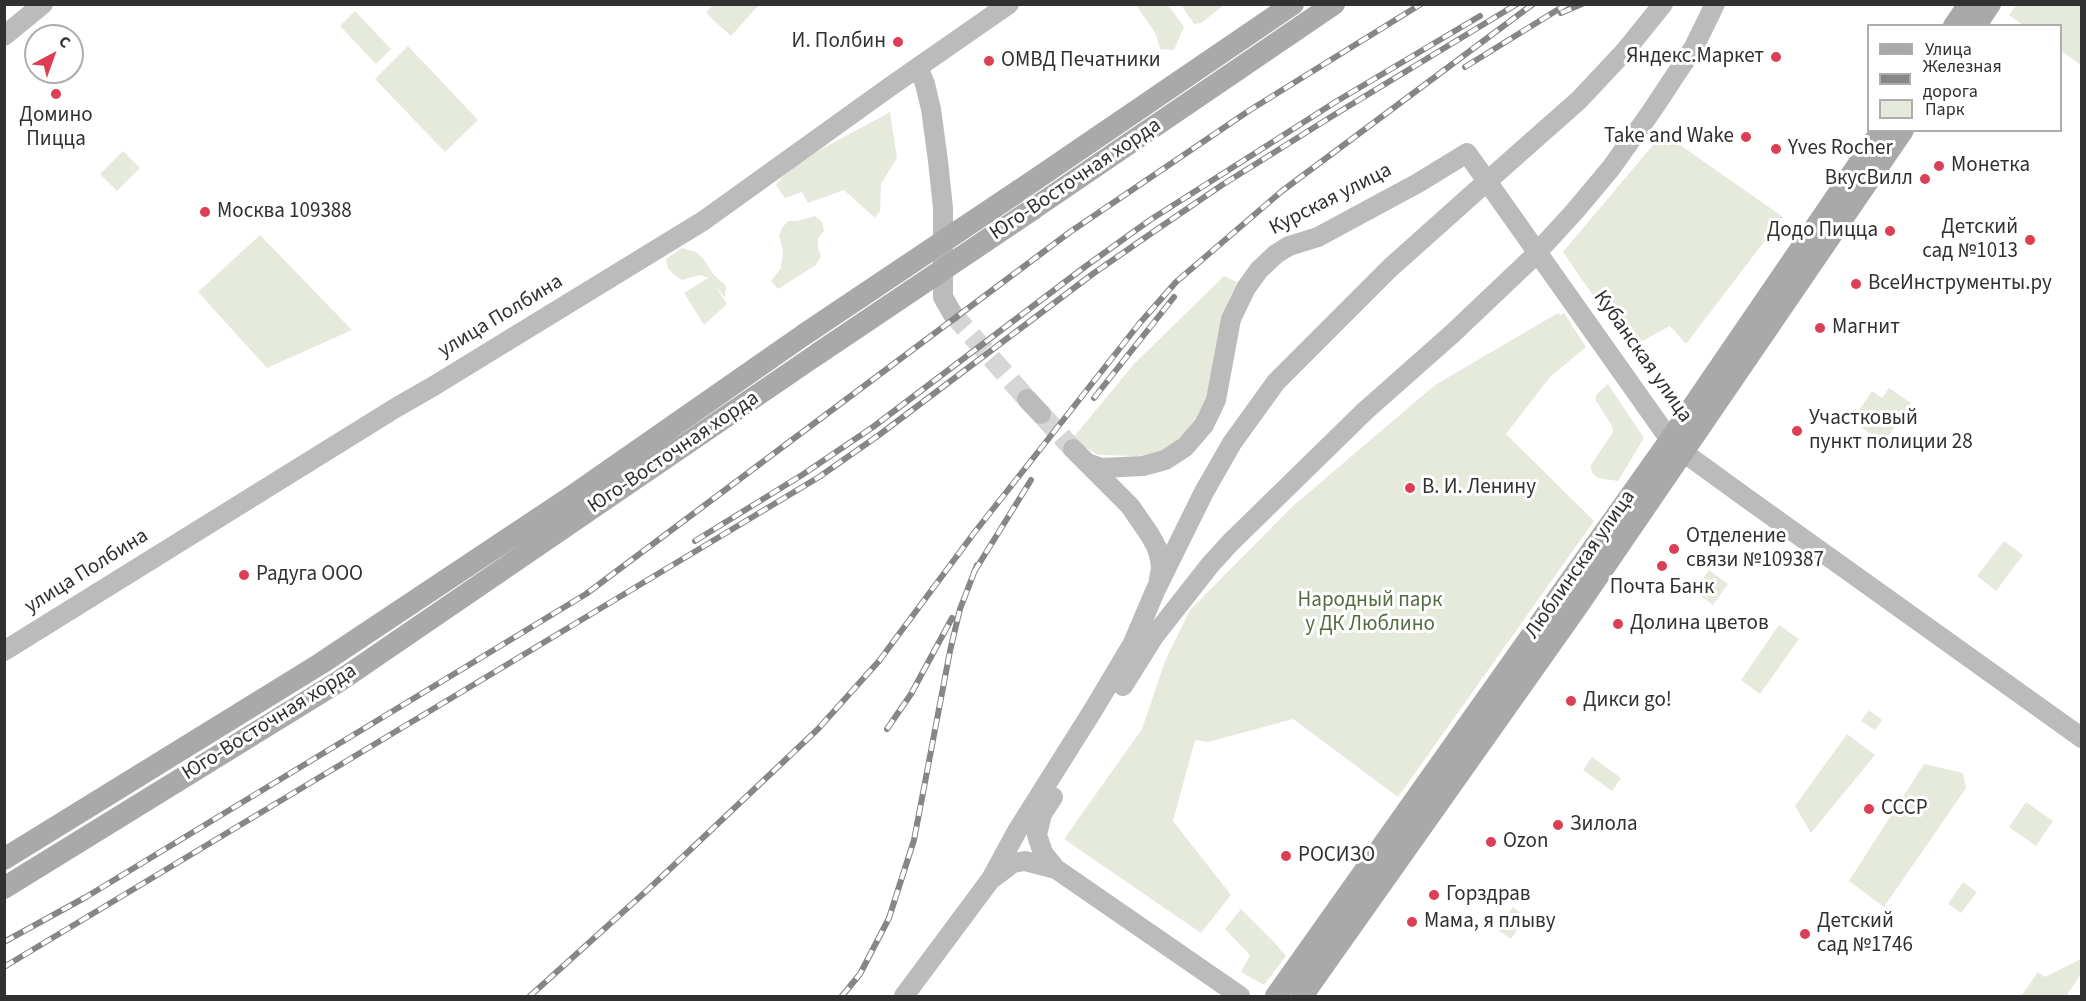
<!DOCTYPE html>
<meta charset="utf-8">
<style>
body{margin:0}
#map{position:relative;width:2086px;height:1001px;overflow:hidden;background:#fff;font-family:"Source Sans 3",sans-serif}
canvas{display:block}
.frame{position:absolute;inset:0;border:6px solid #313131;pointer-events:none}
.legend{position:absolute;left:1867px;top:24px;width:195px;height:108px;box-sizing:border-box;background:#fff;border:2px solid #adadad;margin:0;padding:8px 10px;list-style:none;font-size:18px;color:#313131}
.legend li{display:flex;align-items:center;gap:12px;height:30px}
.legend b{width:30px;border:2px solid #adadad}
.north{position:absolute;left:24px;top:24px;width:60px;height:60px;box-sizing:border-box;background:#fff;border:2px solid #adadad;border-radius:50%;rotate:41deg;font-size:16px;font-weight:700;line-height:24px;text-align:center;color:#313131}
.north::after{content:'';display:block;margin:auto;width:21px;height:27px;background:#dc3e53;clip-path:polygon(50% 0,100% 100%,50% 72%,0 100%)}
</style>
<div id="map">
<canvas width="2086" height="1001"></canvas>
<div class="frame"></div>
<ul class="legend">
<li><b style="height:8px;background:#a9a9a9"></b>Улица</li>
<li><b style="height:8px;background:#868686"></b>Железная дорога</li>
<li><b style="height:16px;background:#e5eadd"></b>Парк</li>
</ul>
<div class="north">С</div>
</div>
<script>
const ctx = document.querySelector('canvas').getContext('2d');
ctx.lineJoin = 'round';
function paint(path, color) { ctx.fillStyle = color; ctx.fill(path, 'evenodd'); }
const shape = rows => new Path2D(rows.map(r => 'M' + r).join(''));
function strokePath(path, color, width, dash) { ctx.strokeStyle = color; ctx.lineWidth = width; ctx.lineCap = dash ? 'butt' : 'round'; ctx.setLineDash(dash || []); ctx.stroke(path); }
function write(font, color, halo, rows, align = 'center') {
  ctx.font = font + ' "Source Sans 3",sans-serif'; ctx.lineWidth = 6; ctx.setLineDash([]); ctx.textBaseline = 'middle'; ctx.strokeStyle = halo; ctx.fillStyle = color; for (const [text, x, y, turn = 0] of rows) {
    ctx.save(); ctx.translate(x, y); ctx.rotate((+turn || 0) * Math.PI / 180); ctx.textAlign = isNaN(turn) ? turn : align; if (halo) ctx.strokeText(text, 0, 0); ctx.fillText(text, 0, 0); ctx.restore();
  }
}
const green = shape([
 [714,4,759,4,759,5,731,36,706,13],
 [2017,4,2081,5,2081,65,2061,51,2060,26,2023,25,2009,15],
 [1136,5,1168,5,1184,27,1174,50,1160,49,1156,34],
 [1181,5,1224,5,1201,23,1194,24],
 [355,11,391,49,376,64,340,26],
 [408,46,478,120,445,152,375,79],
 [890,112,897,158,881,184,880,211,875,218,844,190,808,203,802,192,785,198,776,185,792,165],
 [1663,133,1783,217,1686,344,1670,326,1629,348,1563,252],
 [123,151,140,168,117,191,100,174],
 [815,216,822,222,824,231,818,238,818,248,821,256,816,265,778,289,771,281,781,268,783,251,779,236,782,228,788,221,797,221],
 [260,235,352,330,267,368,198,292],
 [682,248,696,252,703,258,713,274,726,286,725,298,714,284,727,304,704,325,684,293,708,278,700,275,682,280,674,275,668,268,666,259],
 [1224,276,1237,282,1223,313,1208,394,1196,419,1177,441,1157,453,1137,456,1098,455,1072,439,1134,364],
 [1558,313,1560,315,1564,313,1586,347,1550,377,1506,434,1594,521,1398,797,1293,719,1208,742,1195,740,1173,821,1231,895,1201,933,1064,839,1142,729,1165,661,1190,610,1293,506,1435,385],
 [1608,384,1644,438,1618,481,1598,478,1593,474,1591,469,1591,465,1613,432,1612,426,1595,399,1597,394],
 [1889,388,1911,403,1884,443,1862,428,1865,423,1855,416,1872,391,1882,398],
 [2004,541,2023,555,1996,591,1977,576],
 [1709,570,1728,584,1713,605,1694,591],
 [1779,625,1799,639,1760,694,1741,680],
 [1869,710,1882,720,1875,730,1861,721],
 [1847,734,1875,755,1811,833,1795,806],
 [1592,757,1621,778,1612,791,1583,770],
 [1924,764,1963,773,1966,788,1884,907,1849,881],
 [2026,802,2053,821,2036,846,2009,827],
 [1963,882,1977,892,1961,913,1948,904],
 [1513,907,1526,917,1511,939,1498,930],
 [1241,909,1272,940,1286,956,1264,985,1241,972,1250,955,1225,929],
 [2081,959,2081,974,2066,996,2021,996,2038,972,2045,977]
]);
const secondaryTunnel = shape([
 [952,313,1027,399],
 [1041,414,1073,449]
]);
const secondary = shape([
 [4,36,43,4],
 [918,67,925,84,931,109,938,161,943,208,943,297,952,313],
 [1027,399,1041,414],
 [1073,449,1130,506,1150,535,1157,548,1160,559,1161,568,1159,579],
 [1087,463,1101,468,1143,466,1165,460,1185,447,1204,425,1216,400,1231,319,1246,288,1259,270,1276,254,1289,246,1318,237,1418,183,1467,153,1670,440,1683,452,1745,497,2082,738],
 [4,651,397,407,432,387,703,221,891,86,1009,4],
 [1123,686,1155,635,1210,565,1230,543,1365,411,1452,334],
 [1053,797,1042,814,1037,835,1043,853,1056,869],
 [993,878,1013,863,1025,861,1056,869,1240,996],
 [904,996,991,879,1017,831,1095,707,1133,643,1156,589,1204,492,1232,443,1276,382,1390,268,1484,184]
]);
const primary = shape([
 [1954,26,1969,4],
 [1975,26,1990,4],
 [1020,190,1293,4],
 [1033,209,1334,4],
 [4,859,320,664,574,495,805,334],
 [4,888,338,682,819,353],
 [1276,996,1670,440,1882,130],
 [1302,996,1577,607,1903,130]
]);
const rail = shape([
 [1561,13,1582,4],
 [1465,67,1567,4],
 [1094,398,1174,297],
 [695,541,802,475,873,427,1086,266,1150,220,1337,101,1480,16],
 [974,572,1031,480],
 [887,729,911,694,952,618],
 [4,942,86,897,586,594,1070,232,1250,110,1421,4],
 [4,967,819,477,879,435,1094,273,1159,228,1222,185,1334,115,1517,4],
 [530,996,654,884,818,729,879,661,974,533,1139,324,1176,282,1282,191,1533,4],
 [842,996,860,974,889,918,914,840,950,651,960,609,977,565]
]);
const secondaryBridge = shape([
 [1484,184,1579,100,1625,51,1663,4],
 [1452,334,1531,259,1575,211,1611,168,1651,112,1694,47,1715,4]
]);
const primaryBridge = shape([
 [805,334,1020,190],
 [819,353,1033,209]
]);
const markers = [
 [898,42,6,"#dc3e53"],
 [1776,57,6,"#dc3e53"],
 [989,61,6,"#dc3e53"],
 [56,94,6,"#dc3e53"],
 [1746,137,6,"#dc3e53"],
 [1776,149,6,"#dc3e53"],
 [1939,166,6,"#dc3e53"],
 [1925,179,6,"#dc3e53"],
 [205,212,6,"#dc3e53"],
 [1890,231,6,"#dc3e53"],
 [2030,240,6,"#dc3e53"],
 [1856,284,6,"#dc3e53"],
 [1820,328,6,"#dc3e53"],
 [1797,431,6,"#dc3e53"],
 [1410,488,6,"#dc3e53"],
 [1674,549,6,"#dc3e53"],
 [1662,566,6,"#dc3e53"],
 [244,575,6,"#dc3e53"],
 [1618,624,6,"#dc3e53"],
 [1571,701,6,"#dc3e53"],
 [1869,809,6,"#dc3e53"],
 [1558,825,6,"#dc3e53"],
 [1491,842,6,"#dc3e53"],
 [1286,856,6,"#dc3e53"],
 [1434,895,6,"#dc3e53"],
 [1412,922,6,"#dc3e53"],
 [1805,934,6,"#dc3e53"]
];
const poiNames = [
 ["И. Полбин",886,42,"right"],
 ["Яндекс.Маркет",1764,57,"right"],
 ["ОМВД Печатники",1001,61],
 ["Домино",56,116,"center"],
 ["Пицца",56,140,"center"],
 ["Take and Wake",1734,137,"right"],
 ["Yves Rocher",1788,149],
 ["Монетка",1951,166],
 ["ВкусВилл",1913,179,"right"],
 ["Москва 109388",217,212],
 ["Детский",2018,228,"right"],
 ["сад №1013",2018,252,"right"],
 ["Додо Пицца",1878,231,"right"],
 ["ВсеИнструменты.ру",1868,284],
 ["Магнит",1832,328],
 ["Участковый",1809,419],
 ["пункт полиции 28",1809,443],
 ["В. И. Ленину",1422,488],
 ["Отделение",1686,537],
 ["связи №109387",1686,561],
 ["Радуга ООО",256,575],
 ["Почта Банк",1662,588,"center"],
 ["Долина цветов",1630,624],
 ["Дикси go!",1583,701],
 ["СССР",1881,809],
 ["Зилола",1570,825],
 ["Ozon",1503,842],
 ["РОСИЗО",1298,856],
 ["Горздрав",1446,895],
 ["Мама, я плыву",1424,922],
 ["Детский",1817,922],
 ["сад №1746",1817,946]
];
const streetNames = [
 ["Юго-Восточная хорда",1076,180,-34],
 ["Курская улица",1331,200,-27],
 ["улица Полбина",501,317,-31],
 ["Кубанская улица",1642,357,55],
 ["Юго-Восточная хорда",674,453,-34],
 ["Люблинская улица",1581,565,-55],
 ["улица Полбина",87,572,-32],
 ["Юго-Восточная хорда",270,723,-32]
];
const parkNames = [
 ["Народный парк",1370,601],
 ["у ДК Люблино",1370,625]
];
paint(green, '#e5eadd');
strokePath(secondaryTunnel, '#d6d6d6', 20, [20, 10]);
strokePath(secondary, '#bbb', 20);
strokePath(primary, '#a9a9a9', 22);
strokePath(rail, '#868686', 6);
strokePath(rail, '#fff', 4, [11]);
strokePath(secondaryBridge, '#bbb', 20);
strokePath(primaryBridge, '#a9a9a9', 22);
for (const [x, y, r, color] of markers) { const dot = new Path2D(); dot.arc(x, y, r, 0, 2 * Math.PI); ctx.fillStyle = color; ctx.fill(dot); strokePath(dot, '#fff', 2); }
write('21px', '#313131', '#fff', poiNames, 'left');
write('21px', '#313131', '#fff', streetNames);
write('21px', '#566b40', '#fff', parkNames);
</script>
